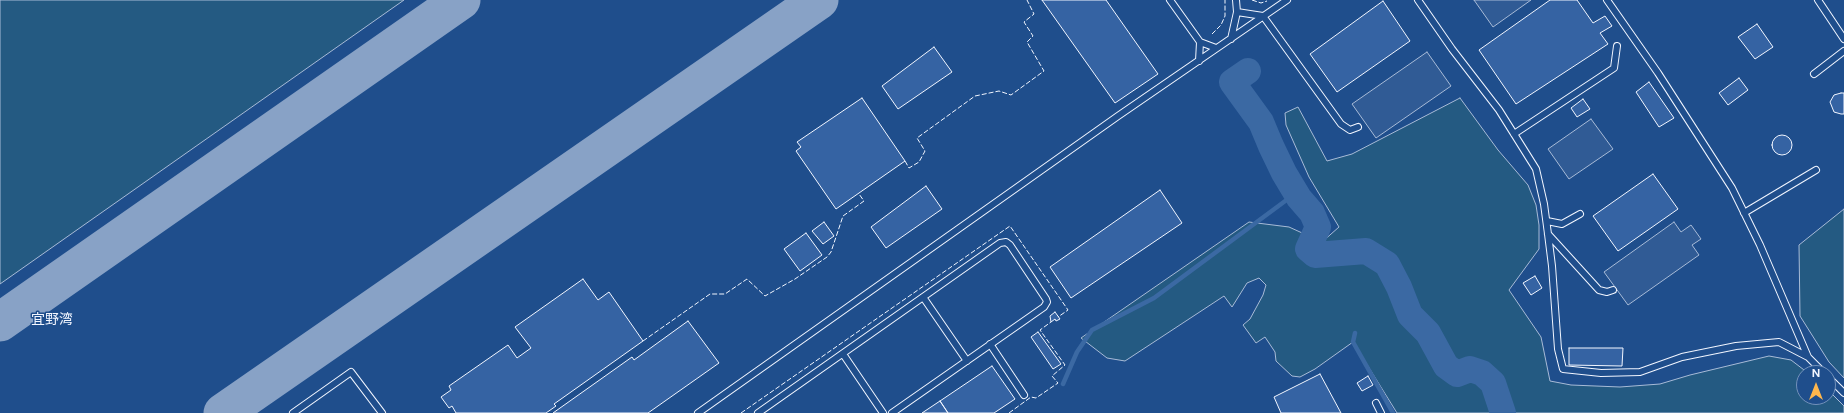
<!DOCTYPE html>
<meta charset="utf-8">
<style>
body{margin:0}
#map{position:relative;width:1844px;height:413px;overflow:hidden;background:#1f4e8c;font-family:Figtree,sans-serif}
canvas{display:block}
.north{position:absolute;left:1796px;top:365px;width:40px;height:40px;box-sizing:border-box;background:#1f4e8c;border:1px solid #7391ba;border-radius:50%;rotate:0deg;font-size:11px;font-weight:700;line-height:16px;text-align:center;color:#f2f6ff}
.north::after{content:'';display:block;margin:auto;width:14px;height:18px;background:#ffb74d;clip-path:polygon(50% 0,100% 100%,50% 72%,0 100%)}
</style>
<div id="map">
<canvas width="1844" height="413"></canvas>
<div class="north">N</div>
</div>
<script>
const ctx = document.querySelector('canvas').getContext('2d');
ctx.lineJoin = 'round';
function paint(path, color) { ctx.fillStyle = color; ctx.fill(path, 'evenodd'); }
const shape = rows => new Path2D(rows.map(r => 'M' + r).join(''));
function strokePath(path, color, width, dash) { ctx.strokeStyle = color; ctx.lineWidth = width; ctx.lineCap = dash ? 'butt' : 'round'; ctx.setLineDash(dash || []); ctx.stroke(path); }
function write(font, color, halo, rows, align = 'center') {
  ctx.font = font + ' Figtree,"Noto Sans JP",sans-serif'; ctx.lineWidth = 3; ctx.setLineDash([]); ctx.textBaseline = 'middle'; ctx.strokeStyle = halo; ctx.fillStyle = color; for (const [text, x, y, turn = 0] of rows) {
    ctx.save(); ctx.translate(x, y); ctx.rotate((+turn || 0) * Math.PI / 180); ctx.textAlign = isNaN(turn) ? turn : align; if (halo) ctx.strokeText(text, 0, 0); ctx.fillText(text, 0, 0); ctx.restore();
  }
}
const green = shape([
 [0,0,404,0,0,284,0,0],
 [1460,98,1498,150,1528,185,1536,205,1539,225,1539,249,1509,290,1541,337,1550,381,1571,385,1620,387,1660,384,1690,375,1769,356,1791,360,1808,373,1804,373,1804,397,1828,397,1828,390,1844,406,1844,413,1397,413,1353,342,1315,369,1300,377,1292,376,1276,361,1275,352,1265,337,1256,343,1243,325,1250,319,1263,295,1266,285,1259,278,1247,283,1232,307,1224,296,1125,361,1107,358,1081,338,1249,222,1289,227,1322,242,1339,227,1309,177,1286,125,1285,113,1298,107,1327,161,1352,154,1460,98],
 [1844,209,1844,378,1829,362,1800,316,1799,245,1844,209]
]);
const parking = shape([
 [1474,0,1531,0,1493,27,1474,0],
 [1427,52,1451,86,1376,138,1352,104,1427,52],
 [1591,119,1613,149,1569,179,1548,149,1591,119],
 [1674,222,1681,232,1691,225,1701,239,1692,245,1699,255,1628,305,1604,272,1674,222]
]);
const stream = shape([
 [1355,333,1353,342,1393,413],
 [1063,384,1077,352,1092,330,1154,298,1296,193]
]);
const river = shape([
 [1248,71,1232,82,1261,122,1271,146,1284,173,1299,198,1312,213,1318,227,1308,249,1315,255,1366,251,1387,264,1399,287,1410,315,1428,333,1446,366,1457,374,1470,369,1482,373,1493,383,1503,413]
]);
const taxiway = shape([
 [0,322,461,0],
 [223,413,819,0]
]);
const building = shape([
 [1042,0,1106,0,1158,74,1115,103,1042,0],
 [1550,0,1577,0,1593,23,1605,16,1612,26,1600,33,1608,44,1516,104,1479,50,1550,0],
 [1383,1,1410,41,1337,92,1310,54,1383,1],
 [1757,24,1773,47,1755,59,1738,37,1757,24],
 [934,47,952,72,898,109,882,86,934,47],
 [1739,78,1748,90,1728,105,1719,93,1739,78],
 [1649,82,1674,118,1659,127,1636,92,1649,82],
 [1841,93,1844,93,1844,114,1841,114,1834,112,1830,102,1834,95,1841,93],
 [862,98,905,161,836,209,796,151,801,147,797,142,862,98],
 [1583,99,1590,109,1577,117,1571,108,1583,99],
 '1772 145a10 10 0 1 1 20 0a10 10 0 1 1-20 0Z',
 [1653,174,1678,209,1618,251,1593,216,1653,174],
 [926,186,942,209,886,248,871,227,926,186],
 [1160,190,1182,223,1071,298,1050,267,1160,190],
 [824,222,834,236,823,244,812,231,824,222],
 [806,233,822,255,800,271,784,249,806,233],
 [1535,276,1542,288,1531,295,1523,283,1535,276],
 [583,279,598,300,609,292,643,341,554,404,556,406,546,413,456,413,452,406,449,408,441,397,451,390,449,386,508,345,517,358,531,348,515,327,583,279],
 [1055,312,1060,319,1056,321,1055,319,1051,322,1050,316,1055,312],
 [688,321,719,363,648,413,553,413,632,357,634,360,688,321],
 [1038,332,1061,364,1053,369,1031,337,1038,332],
 [1569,348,1623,348,1622,366,1569,365,1569,348],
 [992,366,1015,399,994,413,948,413,940,401,992,366],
 [1320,374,1341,413,1281,413,1274,397,1320,374],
 [1368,376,1373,385,1362,391,1357,383,1368,376],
 [940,401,948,413,922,413,940,401]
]);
const lane = shape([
 [1170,0,1200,42,1199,61],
 [1418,0,1452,49,1499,110,1536,169,1544,204,1548,234,1552,266,1558,349,1563,369,1601,373,1640,372,1682,357,1736,346,1779,342,1808,357],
 [1607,0,1658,73,1732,188,1760,245,1808,357,1824,373],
 [1818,0,1844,39],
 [1237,12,1263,16,1341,124,1350,130,1358,127],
 [1231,39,1237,12,1236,0],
 [1200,42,1216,48],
 [1814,74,1844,51],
 [1514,134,1614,68,1617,46],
 [1744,213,1816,170],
 [1547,221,1562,224,1580,214],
 [1548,234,1599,290,1607,292,1613,290],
 [923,297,967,361],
 [990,344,1024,395],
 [843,354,883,413],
 [1828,377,1844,393],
 [1376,403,1381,413],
 [293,413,351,372,382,413],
 [698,413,1118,116,1287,0],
 [758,413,1000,243,1006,242,1010,245,1046,299,1047,302,1044,307,892,413]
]);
const fence = shape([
 [1252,0,1261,3,1267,1],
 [1212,34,1221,25,1225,16,1225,0],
 [905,161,909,168,919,162,925,151,917,138,975,96,999,91,1011,95,1044,71,1027,42,1033,36,1024,22,1034,14,1027,0],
 [643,341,710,294,725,294,747,279,765,296,795,279,827,257,831,252,843,216,864,201,859,194],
 [741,413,1010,226,1068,310,1058,317],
 [1009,413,1031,397,1036,398,1058,383,1052,376,1065,365,1040,330,1051,322]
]);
const quarterNames = [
 ["宜野湾",52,320]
];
paint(green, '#245a82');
strokePath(green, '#a8bbd7', 1);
paint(parking, '#305b95');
strokePath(parking, '#a8bbd7', 1);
strokePath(stream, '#3b69a3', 4.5);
strokePath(river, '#3b69a3', 26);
strokePath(taxiway, '#88a2c6', 39);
paint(building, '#3563a3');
strokePath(building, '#f2f6ff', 1);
strokePath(lane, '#f2f6ff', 8);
strokePath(lane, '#1f4e8c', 6);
strokePath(fence, '#f2f6ff', 1, [5, 2]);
write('14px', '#f2f6ff', '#1f4e8c', quarterNames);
</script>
